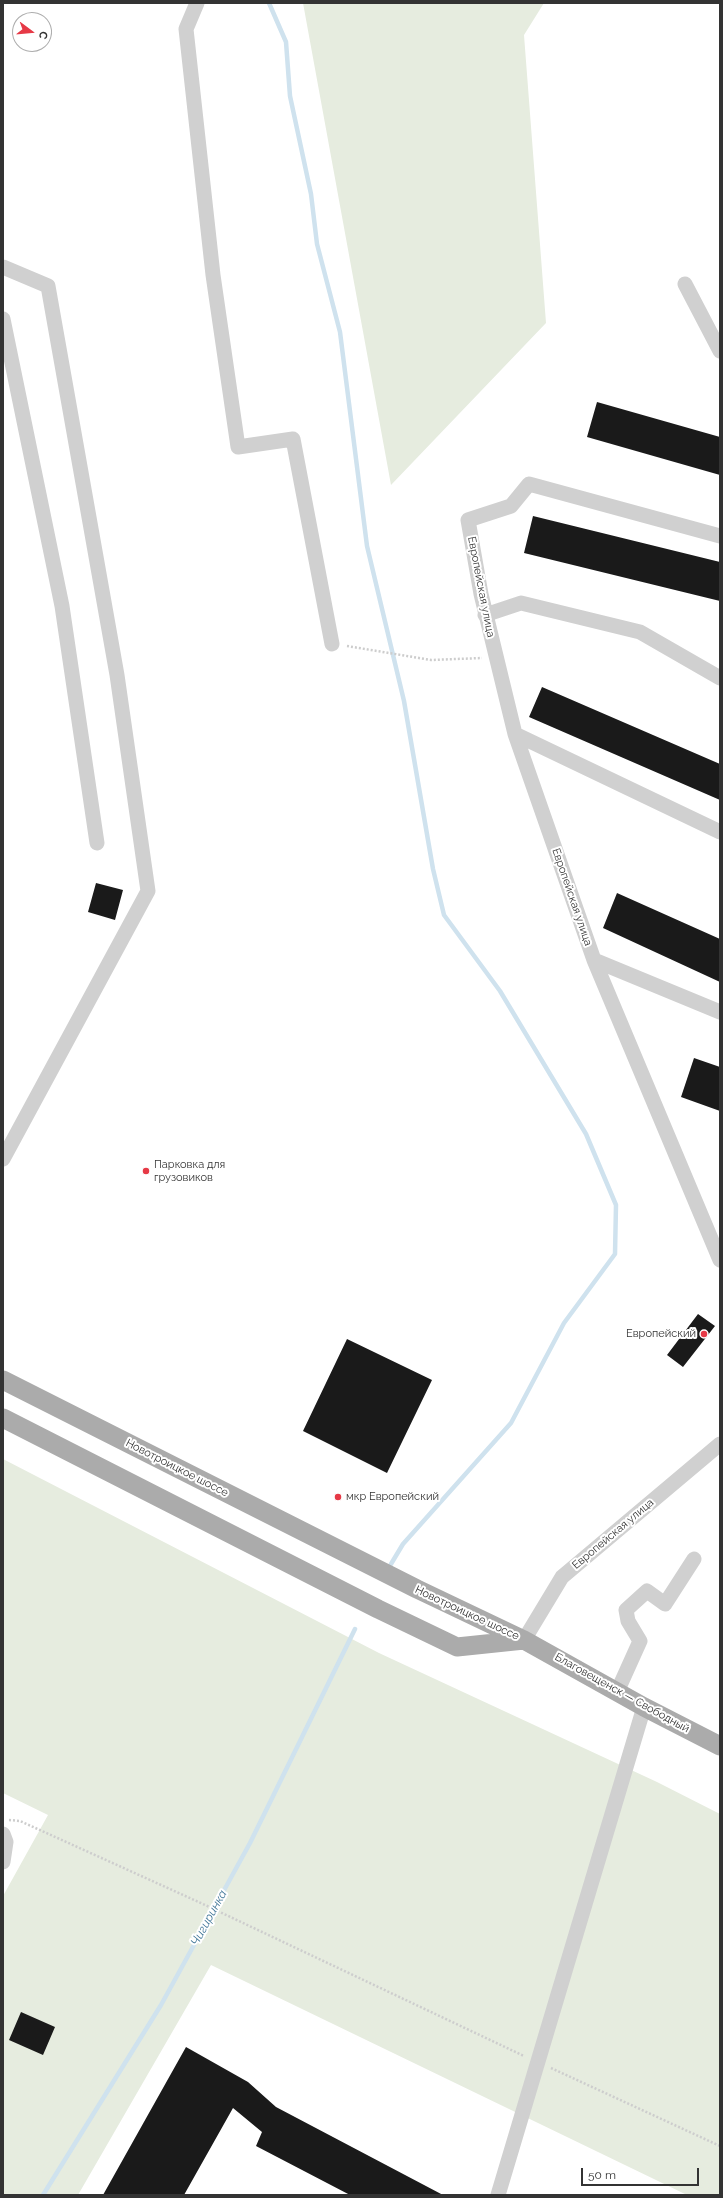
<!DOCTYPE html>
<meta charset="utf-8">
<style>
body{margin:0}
#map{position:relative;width:723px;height:2198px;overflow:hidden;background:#fff;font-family:Raleway,sans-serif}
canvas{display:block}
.frame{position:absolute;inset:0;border:4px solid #333;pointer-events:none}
.north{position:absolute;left:12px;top:12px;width:40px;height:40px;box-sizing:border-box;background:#fff;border:1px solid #adadad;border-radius:50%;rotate:106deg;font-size:11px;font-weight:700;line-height:16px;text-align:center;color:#333}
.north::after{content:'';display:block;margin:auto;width:14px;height:18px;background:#e63946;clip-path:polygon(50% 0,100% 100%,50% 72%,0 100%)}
.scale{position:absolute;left:581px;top:2168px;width:118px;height:18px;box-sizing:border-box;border:2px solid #333;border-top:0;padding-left:5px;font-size:12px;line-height:14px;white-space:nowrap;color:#333;-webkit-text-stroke:3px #fff;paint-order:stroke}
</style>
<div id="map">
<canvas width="723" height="2198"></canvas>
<div class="frame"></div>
<div class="north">С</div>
<div class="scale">50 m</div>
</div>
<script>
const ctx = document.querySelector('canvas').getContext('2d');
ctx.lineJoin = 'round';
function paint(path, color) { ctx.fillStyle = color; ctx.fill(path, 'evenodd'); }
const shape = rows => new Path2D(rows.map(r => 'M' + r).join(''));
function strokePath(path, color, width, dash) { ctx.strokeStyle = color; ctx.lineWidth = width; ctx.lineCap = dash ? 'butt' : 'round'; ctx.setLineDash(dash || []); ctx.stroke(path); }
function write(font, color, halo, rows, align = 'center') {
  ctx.font = font + ' Raleway,sans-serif'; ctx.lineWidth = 4; ctx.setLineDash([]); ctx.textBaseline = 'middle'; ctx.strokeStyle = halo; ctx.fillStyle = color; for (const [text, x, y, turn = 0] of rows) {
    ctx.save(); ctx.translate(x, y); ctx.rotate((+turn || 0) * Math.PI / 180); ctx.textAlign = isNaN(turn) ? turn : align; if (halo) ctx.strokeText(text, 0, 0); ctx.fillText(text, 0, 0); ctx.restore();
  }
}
const green = shape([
 [303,3,544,3,524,35,546,323,391,485],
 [3,1459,379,1653,657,1782,720,1814,720,2195,687,2195,211,1965,78,2195,3,2195,3,1896,48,1815,3,1793]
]);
const stream = shape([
 [269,3,286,42,290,96,311,194,317,244,340,332,367,546,404,701,433,869,444,915,500,991,586,1134,616,1205,615,1254,564,1323,511,1423,403,1544,391,1564],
 [43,2195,161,2005,250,1843,355,1629]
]);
const building = shape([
 [597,402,720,437,720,475,587,437],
 [533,516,720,562,720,601,524,553],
 [542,687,720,764,720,800,529,717],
 [96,883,123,890,115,920,88,912],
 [617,893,720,939,720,982,603,928],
 [694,1058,720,1067,720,1111,681,1097],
 [698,1314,715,1326,683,1367,667,1355],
 [347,1339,432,1380,387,1473,303,1431],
 [21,2012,55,2027,43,2055,9,2040],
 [186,2047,248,2082,276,2107,443,2195,350,2195,256,2146,262,2132,233,2108,184,2195,103,2195]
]);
const path = shape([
 [347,646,431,660,482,658],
 [9,1820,20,1821,203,1904,524,2056],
 [551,2068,720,2146]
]);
const minor = shape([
 [197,3,186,29,213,275,238,447,293,439,332,644],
 [3,267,48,286,117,675,148,891,3,1159],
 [685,284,720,351],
 [3,319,62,606,97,843],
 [720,536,529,484,511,506,468,520,481,594,515,734,594,960,720,1260],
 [485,615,521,603,640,632,720,678],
 [515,734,720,832],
 [594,960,720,1012],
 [524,1640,562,1577,720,1444],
 [617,1692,640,1641,628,1621,626,1610,647,1591,665,1604,694,1559],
 [3,1834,6,1842,3,1862],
 [498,2195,644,1707]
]);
const major = shape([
 [3,1380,417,1589,524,1640,644,1707,720,1746],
 [3,1418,378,1609,457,1647,524,1640]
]);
const markers = [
 [146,1171,4,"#e63946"],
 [704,1334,4,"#e63946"],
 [338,1497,4,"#e63946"]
];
const streetNames = [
 ["Европейская улица",481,587,79],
 ["Европейская улица",572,897,71],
 ["Новотроицкое шоссе",177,1468,27],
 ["Европейская улица",613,1534,-40],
 ["Новотроицкое шоссе",467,1613,25],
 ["Благовещенск — Свободный",622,1693,29]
];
const poiNames = [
 ["Парковка для",154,1165],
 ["грузовиков",154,1178],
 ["Европейский",696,1334,"right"],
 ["мкр Европейский",346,1497]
];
const waterNames = [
 ["Чигиринка",209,1918,-61]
];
paint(green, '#e6ecdf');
strokePath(stream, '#cfe2ee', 4.5);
paint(building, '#1a1a1a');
strokePath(path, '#cdcdcd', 2.5, [2, 2]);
strokePath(minor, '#d0d0d0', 15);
strokePath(major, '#ababab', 19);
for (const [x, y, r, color] of markers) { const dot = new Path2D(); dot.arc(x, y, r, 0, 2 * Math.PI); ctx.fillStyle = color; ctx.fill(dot); strokePath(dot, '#fff', 1.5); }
write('11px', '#333', '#fff', streetNames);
write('11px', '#333', '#fff', poiNames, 'left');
write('italic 12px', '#3f7597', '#fff', waterNames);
</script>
